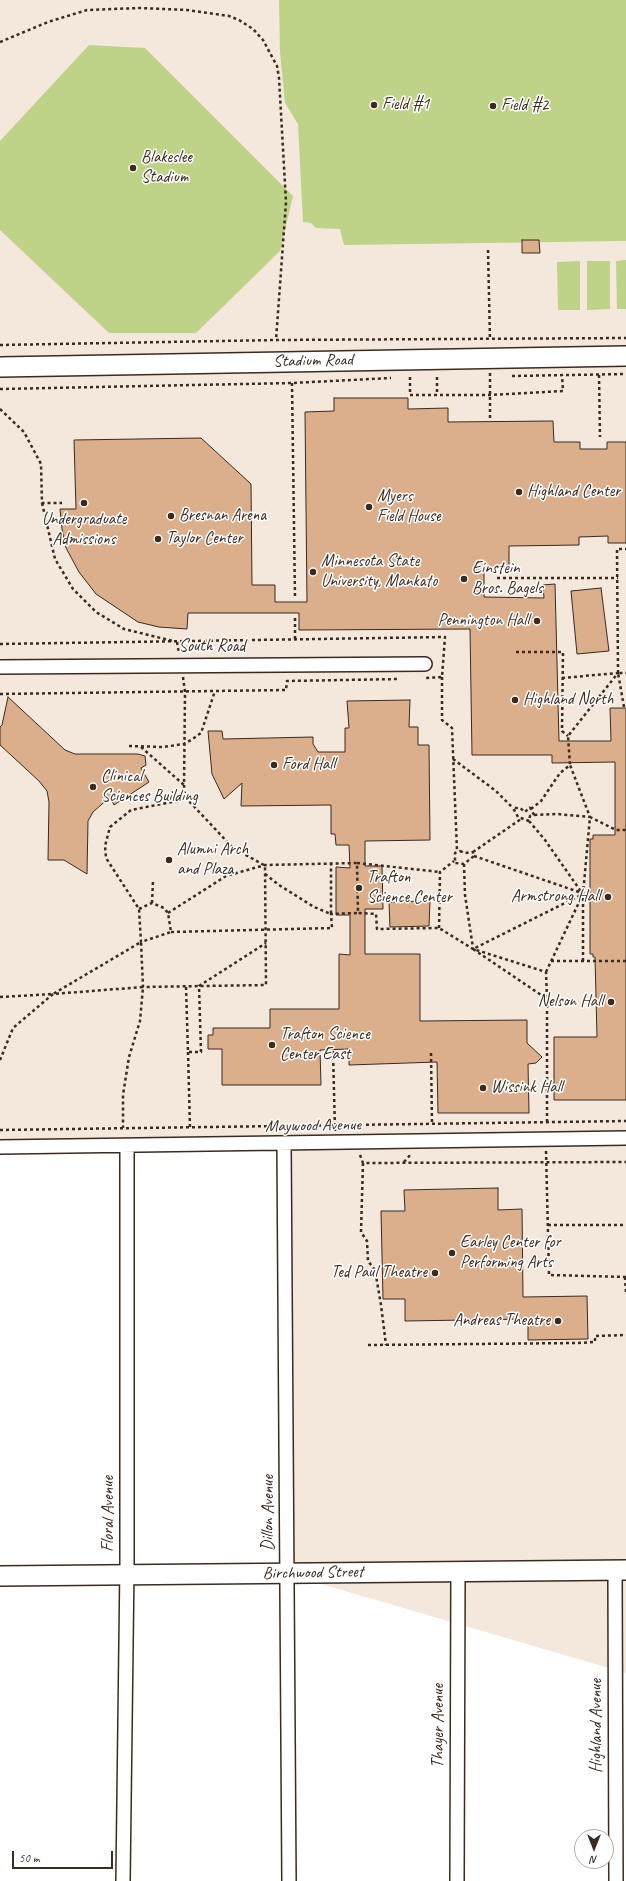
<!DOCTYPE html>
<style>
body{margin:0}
#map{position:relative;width:626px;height:1881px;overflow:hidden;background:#fff;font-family:Caveat,sans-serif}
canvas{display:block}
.north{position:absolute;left:574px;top:1829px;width:40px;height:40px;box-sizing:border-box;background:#fff;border:1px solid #b1aaa5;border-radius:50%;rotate:180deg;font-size:11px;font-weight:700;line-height:16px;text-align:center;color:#3b2a1e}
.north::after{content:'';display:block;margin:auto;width:14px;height:18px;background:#3b2a1e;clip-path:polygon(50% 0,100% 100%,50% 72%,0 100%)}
.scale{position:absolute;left:12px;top:1851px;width:101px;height:18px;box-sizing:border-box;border:2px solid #3b2a1e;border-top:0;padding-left:5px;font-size:12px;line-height:14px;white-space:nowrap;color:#3b2a1e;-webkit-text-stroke:3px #fff;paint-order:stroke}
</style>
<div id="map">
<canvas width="626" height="1881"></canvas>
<div class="north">N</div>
<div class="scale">50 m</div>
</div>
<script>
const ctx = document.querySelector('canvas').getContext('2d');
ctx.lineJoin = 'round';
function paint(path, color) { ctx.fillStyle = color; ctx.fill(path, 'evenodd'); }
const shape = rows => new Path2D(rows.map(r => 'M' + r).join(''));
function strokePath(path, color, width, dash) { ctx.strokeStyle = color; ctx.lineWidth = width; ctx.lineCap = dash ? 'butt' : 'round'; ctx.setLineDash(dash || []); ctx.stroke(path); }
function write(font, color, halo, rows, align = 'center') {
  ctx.font = font + ' Caveat,sans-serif'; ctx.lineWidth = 3; ctx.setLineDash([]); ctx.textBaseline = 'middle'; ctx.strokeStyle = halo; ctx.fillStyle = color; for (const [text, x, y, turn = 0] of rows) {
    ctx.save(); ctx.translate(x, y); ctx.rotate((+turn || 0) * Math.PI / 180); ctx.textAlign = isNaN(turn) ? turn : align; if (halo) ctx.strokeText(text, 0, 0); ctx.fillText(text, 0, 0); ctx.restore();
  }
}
const built = shape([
 [0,0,626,0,626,1673,287,1574,284,1145,0,1147]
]);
const green = shape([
 [279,0,626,0,626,241,344,245,340,229,316,228,311,223,303,222,298,124,285,103,280,52],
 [89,45,145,48,293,196,280,251,196,333,109,333,0,230,0,141],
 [626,260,626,309,617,309,616,261],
 [580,261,580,310,558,310,557,262],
 [587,261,610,261,610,309,587,310]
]);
const building = shape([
 [522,240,539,240,540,253,522,253,522,240],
 [334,398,408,398,408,409,448,408,448,422,553,421,554,442,580,442,580,449,607,449,607,442,626,442,626,543,608,543,608,536,579,537,579,545,509,546,509,567,484,570,484,597,544,598,543,585,555,584,559,741,611,741,610,708,626,708,626,1100,554,1100,554,1037,597,1037,595,957,593,957,593,954,590,954,590,839,593,839,593,835,615,835,615,762,552,763,552,755,472,755,470,629,299,630,299,613,188,613,187,629,159,627,138,622,96,594,79,572,66,548,62,529,60,509,76,509,74,440,201,438,251,484,252,585,275,585,275,602,307,602,305,412,334,411,334,398],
 [601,588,609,651,577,654,571,591,601,588],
 [8,697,65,750,75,754,138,754,145,756,146,765,141,768,149,782,114,805,110,797,93,812,88,821,87,874,64,860,48,860,49,802,47,791,39,781,0,745,0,727,2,725,8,697],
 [410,700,409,727,418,727,418,745,429,745,430,840,365,841,365,866,382,866,383,909,365,909,365,954,420,954,420,1021,527,1020,527,1043,542,1057,536,1063,528,1064,529,1113,438,1113,437,1062,349,1065,349,1049,320,1050,321,1085,222,1085,222,1049,208,1049,208,1035,213,1035,213,1028,270,1028,270,1009,339,1009,339,954,350,955,350,915,336,915,336,867,350,868,349,845,336,845,335,834,331,834,331,805,241,806,242,783,224,799,212,774,208,731,222,731,223,739,313,737,313,744,318,752,345,752,345,728,349,728,347,701,410,700],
 [430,901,429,926,390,927,389,902,430,901],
 [498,1188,498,1210,522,1209,523,1297,587,1296,588,1339,528,1340,528,1319,405,1321,405,1299,383,1299,381,1211,405,1211,404,1190,498,1188]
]);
const path = shape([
 [0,42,48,22,87,10,139,8,187,10,229,16,239,20,253,29,263,40,277,66,279,78,286,202,276,340],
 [488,250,490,340],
 [0,345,276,340,626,338],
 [490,373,490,418],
 [599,375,600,437],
 [512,376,626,374],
 [410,377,410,395,490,395,563,391,562,375],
 [437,377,437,395],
 [292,383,295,598],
 [0,389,292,383,391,378],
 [0,409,24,432,41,464,42,503,62,503],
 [42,503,55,559,73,589,96,612,124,629,173,641],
 [497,578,618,578],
 [295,639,295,616],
 [177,642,179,653],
 [0,644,445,637,442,677,426,678],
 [516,652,563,652,562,731,568,736],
 [618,673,617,549,626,549],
 [183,677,185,692,184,786,187,799,233,848,264,865],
 [442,677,442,720,452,728,457,851],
 [562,678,618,673,568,736,570,765],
 [0,694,286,690,287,681,399,679],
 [624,707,618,673,626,673],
 [129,746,163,747,184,744,191,740,201,733,215,691],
 [141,747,184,785],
 [453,759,496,791,513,808],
 [530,807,534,815,530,816,529,821,518,817,513,808,520,808,525,812,530,807],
 [531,809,541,801,560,773,570,765,590,817,557,814,534,815],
 [529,821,545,840,582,893],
 [460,851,465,853,473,852,474,856,464,864,455,863,455,853,460,851],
 [473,852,521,819],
 [474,856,582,893],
 [357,863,440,872],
 [464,864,465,895,473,948],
 [265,874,279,885,314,907,331,914,331,863],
 [152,903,153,881],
 [139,909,152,903,164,908,168,913,171,932,141,942,139,909,106,858,105,846,110,827,131,810,187,799],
 [168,913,226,876,265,865,357,863,358,913,376,914,377,929,439,928,473,949,546,972,547,999,473,949,583,894],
 [439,928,440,872,454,861],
 [171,932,332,928,331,914,358,913],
 [551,961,626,961],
 [583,961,583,894,590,817,616,830,626,830],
 [546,972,582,896],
 [186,987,188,1052,201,1052,199,986,266,943],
 [0,997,53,994,141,942,143,987,266,985,265,865],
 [547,999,547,1123],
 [333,1051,335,1131],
 [188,1052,190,1128],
 [431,1053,432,1124],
 [0,1060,13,1028,53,994,143,987,140,1021,129,1057,123,1095,123,1128],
 [0,1130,626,1121],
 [546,1151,549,1275,626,1277],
 [360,1155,363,1163,626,1162],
 [404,1162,411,1154],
 [363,1163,361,1232,367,1241,368,1261,375,1270,381,1305,386,1345],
 [548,1225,626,1225],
 [625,1277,626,1293],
 [368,1345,578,1343,595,1342,595,1336,626,1335]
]);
const street = shape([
 [0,667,425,664],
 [284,1144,289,1881],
 [0,1147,626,1138],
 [615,1571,616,1881],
 [123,1881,127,1565,127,1147],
 [457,1881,458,1572]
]);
const secondary = shape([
 [0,367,626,356],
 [0,1576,626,1570]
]);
const markers = [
 [374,105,4,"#3b2a1e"],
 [493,106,4,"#3b2a1e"],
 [133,168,4,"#3b2a1e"],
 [519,492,4,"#3b2a1e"],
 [84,503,4,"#3b2a1e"],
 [369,507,4,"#3b2a1e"],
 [171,516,4,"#3b2a1e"],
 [158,539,4,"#3b2a1e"],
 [313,572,4,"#3b2a1e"],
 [464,579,4,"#3b2a1e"],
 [537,621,4,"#3b2a1e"],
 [515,700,4,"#3b2a1e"],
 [274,765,4,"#3b2a1e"],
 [93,787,4,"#3b2a1e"],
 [169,860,4,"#3b2a1e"],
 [359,888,4,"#3b2a1e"],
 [608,897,4,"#3b2a1e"],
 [611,1002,4,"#3b2a1e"],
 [272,1045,4,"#3b2a1e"],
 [483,1088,4,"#3b2a1e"],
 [452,1253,4,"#3b2a1e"],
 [435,1273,4,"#3b2a1e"],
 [558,1321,4,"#3b2a1e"]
];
const poiNames = [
 ["Field #1",382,105],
 ["Field #2",501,106],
 ["Blakeslee",141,158],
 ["Stadium",141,178],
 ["Highland Center",527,492],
 ["Myers",377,497],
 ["Field House",377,517],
 ["Bresnan Arena",179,516],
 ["Undergraduate",84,520,"center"],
 ["Admissions",84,540,"center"],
 ["Taylor Center",166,539],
 ["Minnesota State",321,562],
 ["University, Mankato",321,582],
 ["Einstein",472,569],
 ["Bros. Bagels",472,589],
 ["Pennington Hall",529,621,"right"],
 ["Highland North",523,700],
 ["Ford Hall",282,765],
 ["Clinical",101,777],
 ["Sciences Building",101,797],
 ["Alumni Arch",177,850],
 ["and Plaza",177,870],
 ["Trafton",367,878],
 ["Science Center",367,898],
 ["Armstrong Hall",600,897,"right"],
 ["Nelson Hall",603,1002,"right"],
 ["Trafton Science",280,1035],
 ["Center East",280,1055],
 ["Wissink Hall",491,1088],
 ["Earley Center for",460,1243],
 ["Performing Arts",460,1263],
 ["Ted Paul Theatre",427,1273,"right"],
 ["Andreas Theatre",550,1321,"right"]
];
const streetNames = [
 ["Stadium Road",313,361,-1],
 ["South Road",212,647],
 ["Maywood Avenue",313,1126,-1],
 ["Dillon Avenue",269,1513,-90],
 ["Floral Avenue",109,1514,-90],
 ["Birchwood Street",313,1573,-1],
 ["Thayer Avenue",439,1726,-90],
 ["Highland Avenue",597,1726,-90]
];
paint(built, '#f4e7dc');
paint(green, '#bed388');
paint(building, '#dbaf8c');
strokePath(building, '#3b2a1e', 1);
strokePath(street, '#3b2a1e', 16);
strokePath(secondary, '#3b2a1e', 22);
strokePath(path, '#3b2a1e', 2.5, [3, 3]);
strokePath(street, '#fff', 13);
strokePath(secondary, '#fff', 19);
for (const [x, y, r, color] of markers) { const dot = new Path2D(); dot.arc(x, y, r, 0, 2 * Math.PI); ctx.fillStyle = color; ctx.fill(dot); strokePath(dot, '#fff', 1.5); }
write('17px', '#3b2a1e', '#fff', poiNames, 'left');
write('17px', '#3b2a1e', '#fff', streetNames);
</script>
